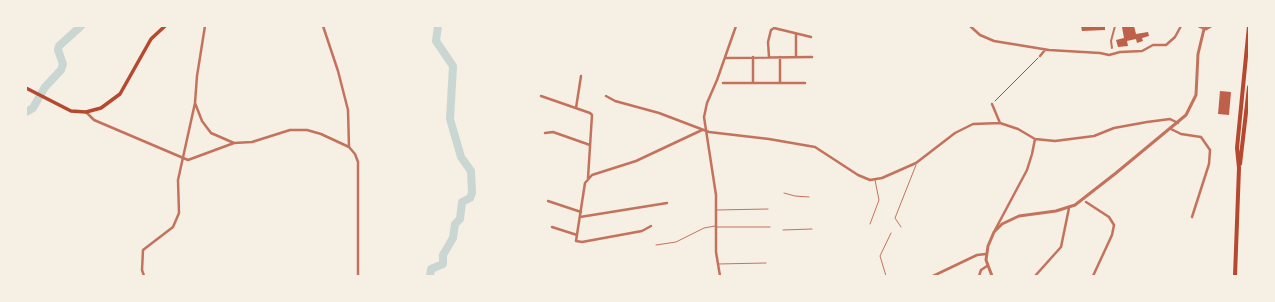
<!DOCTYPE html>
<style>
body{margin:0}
#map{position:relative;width:1275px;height:302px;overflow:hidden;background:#f6efe4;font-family:Ubuntu,sans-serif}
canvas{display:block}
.frame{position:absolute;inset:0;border:27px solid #f6efe4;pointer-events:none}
</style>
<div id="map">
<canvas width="1275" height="302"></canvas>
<div class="frame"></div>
</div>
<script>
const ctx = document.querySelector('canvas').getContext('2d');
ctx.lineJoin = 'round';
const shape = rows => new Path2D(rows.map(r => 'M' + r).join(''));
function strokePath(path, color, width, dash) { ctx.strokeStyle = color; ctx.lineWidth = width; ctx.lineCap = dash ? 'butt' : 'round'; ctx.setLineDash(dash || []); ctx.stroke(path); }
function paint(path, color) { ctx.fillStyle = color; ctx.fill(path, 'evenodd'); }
const river = shape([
 [26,112,33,108,45,87,61,70,63,64,58,50,59,46,81,26],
 [430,276,431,269,443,264,443,255,453,238,455,224,460,219,462,202,470,198,472,193,471,171,461,157,450,119,453,66,436,41,438,26]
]);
const building = shape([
 [1081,26,1105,26,1105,30,1082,31],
 [1134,26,1136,34,1148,32,1149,36,1142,38,1143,41,1137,43,1136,39,1127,41,1128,46,1118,47,1116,40,1124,38,1122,27],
 [1220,91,1231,92,1229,115,1218,114]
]);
const path = shape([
 [995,101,1038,58]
]);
const service = shape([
 [784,193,795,196,809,197],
 [717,210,768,209],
 [870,224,879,200,875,180],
 [716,227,770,227],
 [901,227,895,218,916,165],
 [783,230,812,229],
 [656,245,676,242,704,228,715,226],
 [718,264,766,263],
 [886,276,880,256,891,233]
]);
const pedestrian = shape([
 [1112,48,1111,41,1115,26]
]);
const minor = shape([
 [205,26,197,76,195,103,202,121,211,133,234,143,252,142,290,130,307,130,321,134,349,147,355,154,358,162,358,276],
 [323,26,338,71,348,110,349,147],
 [970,26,980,35,994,41,1049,50,1100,53,1109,55,1120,52,1142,51,1153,45,1166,45,1175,37,1181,26],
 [1040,56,1045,50],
 [753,57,753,83],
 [769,57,768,42,771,30,774,28,811,37],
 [780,57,780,83],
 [796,57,796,34],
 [725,58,812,57],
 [723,83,805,83],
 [541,96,590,113,592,115,588,178],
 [606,96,615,101,659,113,709,132,769,139,815,147,858,175,870,180,882,178,916,163,955,133,973,124,1000,123,1018,129,1035,139,1055,141,1094,136,1114,128,1147,122,1170,119,1178,123],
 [992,104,1000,123],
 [576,108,581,76],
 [86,112,94,120,188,160,234,143],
 [1171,129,1181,134,1201,137,1210,150,1209,164,1192,217],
 [545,133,553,132,590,145],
 [548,201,581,212],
 [1086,202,1109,217,1114,225,1112,235,1093,276],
 [580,217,667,203],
 [651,226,642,231,582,242,576,241,585,183,592,175,636,161,702,130],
 [552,227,577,235],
 [995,230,1027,170,1032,154,1035,139],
 [144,276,142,270,143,250,173,227,179,213,178,180,195,103],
 [720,276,716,252,716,195,704,117,707,103,717,80,736,26],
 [933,276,977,255,986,254],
 [979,276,981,270,987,266],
 [1035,276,1061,247,1069,208]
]);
const tertiary = shape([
 [1199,26,1206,29,1211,26],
 [992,276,986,260,988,246,994,232,1002,224,1019,216,1056,211,1075,205,1116,173,1186,115,1196,95,1198,54,1204,29]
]);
const secondary = shape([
 [26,88,71,111,86,112,101,108,120,94,151,39,165,26]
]);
const primary = shape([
 [1240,164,1249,87],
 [1235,276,1239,168,1237,148,1249,26]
]);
strokePath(river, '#c9d6d2', 8);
paint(building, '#bf614a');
strokePath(path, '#b5482f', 1);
strokePath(service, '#c5725c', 1);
strokePath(pedestrian, '#c5725c', 2);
strokePath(minor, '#c5725c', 2.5);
strokePath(tertiary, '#c5725c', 3);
strokePath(secondary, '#b5482f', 3.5);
strokePath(primary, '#b5482f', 4);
</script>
